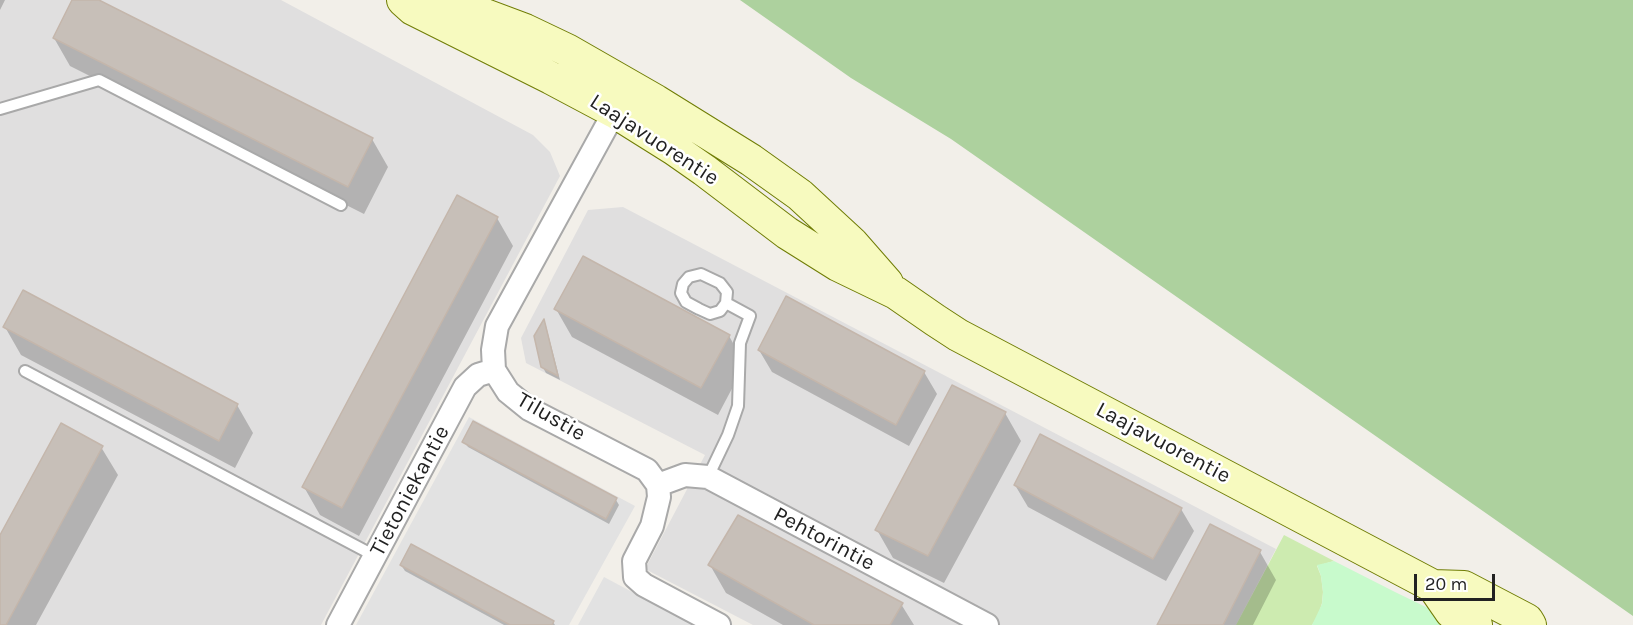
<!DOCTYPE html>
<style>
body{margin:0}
#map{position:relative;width:1633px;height:625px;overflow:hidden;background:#f2efe9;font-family:Karla,sans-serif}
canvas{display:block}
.scale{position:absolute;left:1414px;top:574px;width:81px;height:27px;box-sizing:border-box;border:3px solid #222;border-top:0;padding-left:8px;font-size:18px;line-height:21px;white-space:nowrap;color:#222;-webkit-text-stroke:4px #fff;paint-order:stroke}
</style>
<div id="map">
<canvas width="1633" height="625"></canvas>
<div class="scale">20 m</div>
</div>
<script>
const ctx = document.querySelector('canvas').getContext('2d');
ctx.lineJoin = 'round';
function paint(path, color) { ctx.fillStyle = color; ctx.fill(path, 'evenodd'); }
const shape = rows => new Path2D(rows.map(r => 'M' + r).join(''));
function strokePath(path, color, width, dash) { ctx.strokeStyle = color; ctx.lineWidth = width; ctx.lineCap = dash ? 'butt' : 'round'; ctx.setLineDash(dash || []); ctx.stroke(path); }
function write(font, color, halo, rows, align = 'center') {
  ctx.font = font + ' Karla,sans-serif'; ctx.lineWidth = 5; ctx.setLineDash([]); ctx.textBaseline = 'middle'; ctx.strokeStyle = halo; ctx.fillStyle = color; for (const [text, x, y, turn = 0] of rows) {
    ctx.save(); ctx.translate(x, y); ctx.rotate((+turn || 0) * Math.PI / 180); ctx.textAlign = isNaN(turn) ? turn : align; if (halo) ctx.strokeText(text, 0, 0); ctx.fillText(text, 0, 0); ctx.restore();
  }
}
const residential = shape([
 [0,0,281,0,533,135,550,152,560,176,321,625,0,625],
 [623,207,1276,549,1236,625,753,625,645,569,705,455,526,363,521,338,588,210]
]);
const grass = shape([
 [1284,535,1334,561,1317,566,1321,576,1323,592,1322,603,1318,616,1312,625,1236,625]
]);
const forest = shape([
 [740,0,1633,0,1633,616,951,139,851,78]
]);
const park = shape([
 [1334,561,1395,592,1463,625,1312,625,1322,604,1323,592,1321,576,1317,565]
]);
const parking = shape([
 [469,417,635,506,569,625,356,625],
 [604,577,694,625,578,625]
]);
const shadow = shape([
 [0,0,5,0,0,10],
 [74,0,96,0,372,139,388,167,364,214,70,66,54,38],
 [497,218,513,246,359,536,320,515,304,487],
 [556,309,729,336,745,364,718,415,572,337],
 [544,322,546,326,560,380,546,373,542,366],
 [5,327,237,405,253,433,235,468,21,355],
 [759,350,924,372,937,394,909,446,772,372],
 [1005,413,1021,441,944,583,893,558,877,530],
 [464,442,616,500,619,505,609,524,468,447],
 [101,447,118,475,36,625,0,625,0,538],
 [1015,485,1181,509,1194,531,1166,581,1028,507],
 [1260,552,1276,580,1253,625,1159,625],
 [401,565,553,622,555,625,504,625,405,571],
 [710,565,901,604,914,625,783,625,726,593]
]);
const building = shape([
 [72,0,99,0,373,138,348,187,53,38,72,0],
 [457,195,498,217,342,508,302,487,457,195],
 [583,256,730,335,701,388,554,309,583,256],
 [23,290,238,404,219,441,3,327,23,290],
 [786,296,925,371,896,425,758,350,786,296],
 [544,319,558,376,541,367,534,336,544,319],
 [952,385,1006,412,928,556,875,530,952,385],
 [473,421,617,498,606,519,462,442,473,421],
 [61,423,103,446,6,625,0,625,0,535,61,423],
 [1040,434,1182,508,1153,559,1014,485,1040,434],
 [738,515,903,603,890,625,814,625,708,565,738,515],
 [1210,524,1261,550,1223,625,1157,625,1210,524],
 [411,544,554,621,552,625,510,625,400,565,411,544]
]);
const service = shape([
 [0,109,99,80,341,205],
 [25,371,375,556],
 [708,477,728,435,738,406,740,343,750,316,726,303,720,311,710,314,699,309,686,302,681,293,683,284,689,277,701,274,720,283,727,292,726,303]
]);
const minor = shape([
 [622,98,497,326,493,350,494,370,508,392,529,409,647,470,658,485,659,497,652,526,634,561,635,577,644,585,719,625],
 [658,485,685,475,708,477,987,625],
 [338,625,465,387,478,375,494,370]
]);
const secondary = shape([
 [403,0,413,9,551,78,615,112,674,149,704,170,787,233,838,265,896,293,935,320,958,335,1433,586,1451,612,1476,625],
 [445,0,525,30,567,50,656,101,751,160,800,195,852,243,887,283],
 [1433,586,1464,587,1527,620,1530,625]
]);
const streetNames = [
 ["Laajavuorentie",654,140,33],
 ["Tilustie",551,417,30],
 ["Laajavuorentie",1163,443,28],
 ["Tietoniekantie",410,491,-62],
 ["Pehtorintie",824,539,28]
];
paint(residential, '#e0dfdf');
paint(grass, '#cdebb0');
paint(forest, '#add19e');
paint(park, '#c8facc');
paint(parking, '#e2e2e2');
paint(shadow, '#0003');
paint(building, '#c7bfb8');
strokePath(building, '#c4b6ab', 1.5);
strokePath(service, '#a9a9a9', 14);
strokePath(minor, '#a9a9a9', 26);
strokePath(secondary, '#707d05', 34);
strokePath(service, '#fff', 10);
strokePath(minor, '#fff', 22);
strokePath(secondary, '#f7fabf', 32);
write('22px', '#222', '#fff', streetNames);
</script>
